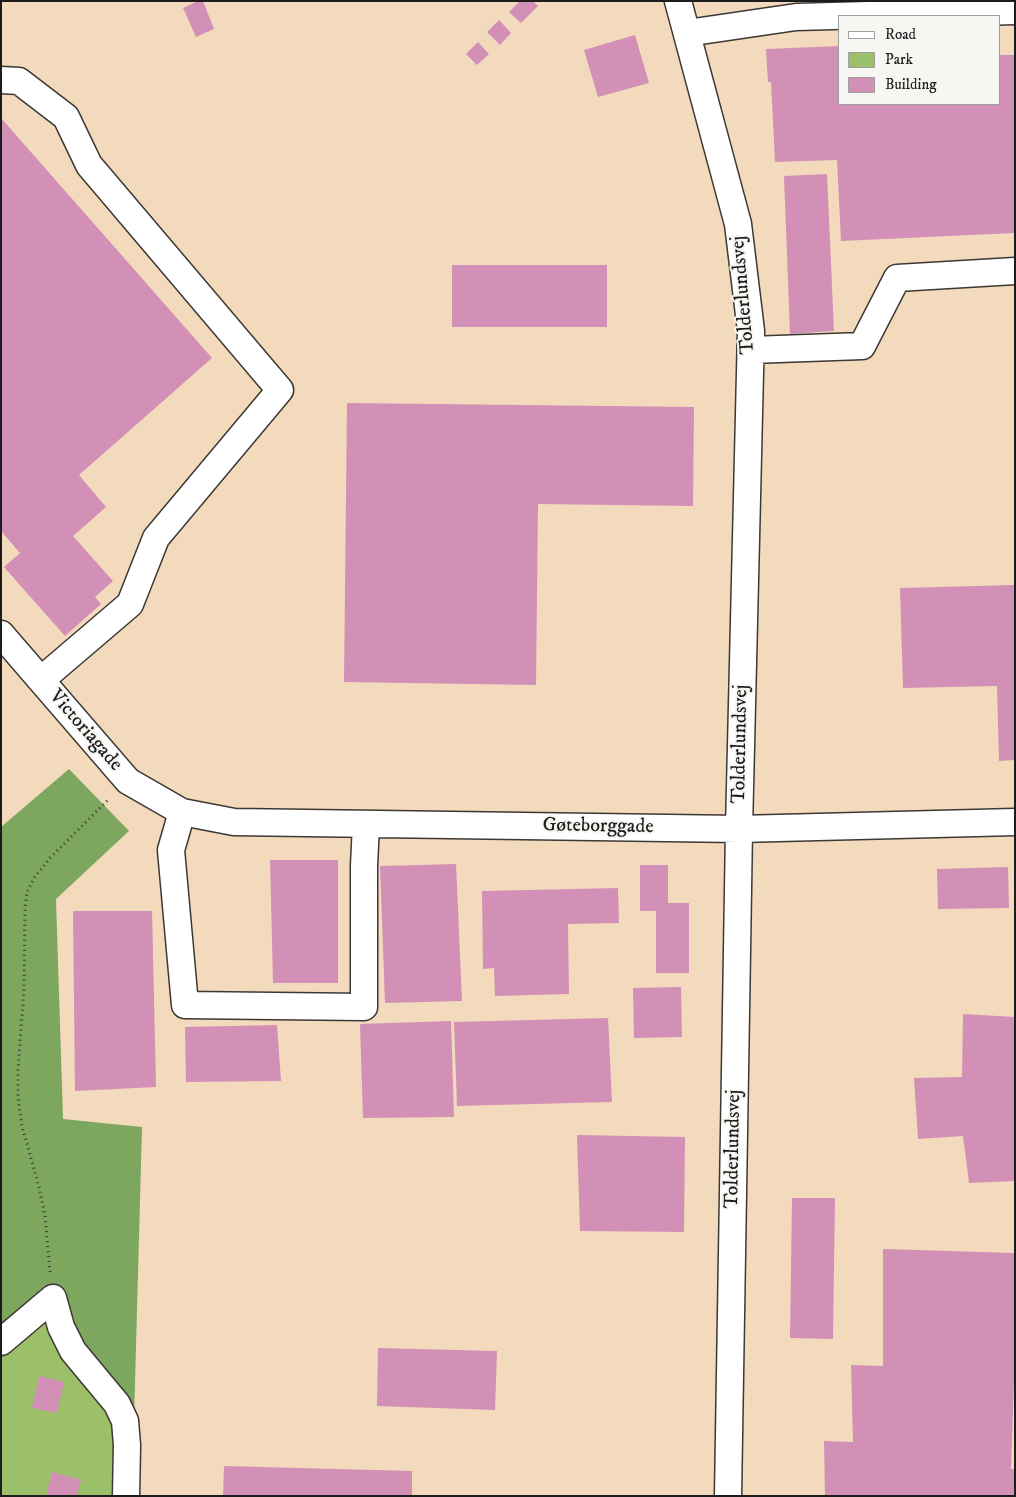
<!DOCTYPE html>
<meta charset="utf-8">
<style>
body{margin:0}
#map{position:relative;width:1016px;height:1497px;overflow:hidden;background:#f3dabc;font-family:"IM FELL DW Pica",serif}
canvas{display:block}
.frame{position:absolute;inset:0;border:2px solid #1c1c1c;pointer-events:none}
.legend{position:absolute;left:838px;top:15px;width:162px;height:90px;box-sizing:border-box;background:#f6f6f2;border:1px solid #9f9f9c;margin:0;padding:6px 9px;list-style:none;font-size:15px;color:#1c1c1c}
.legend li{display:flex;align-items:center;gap:10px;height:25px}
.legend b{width:25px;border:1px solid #9f9f9c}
</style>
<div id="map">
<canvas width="1016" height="1497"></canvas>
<div class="frame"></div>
<ul class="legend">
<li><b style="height:6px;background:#fff"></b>Road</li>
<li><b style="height:14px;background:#9cc06a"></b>Park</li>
<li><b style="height:14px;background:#d290b6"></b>Building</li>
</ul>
</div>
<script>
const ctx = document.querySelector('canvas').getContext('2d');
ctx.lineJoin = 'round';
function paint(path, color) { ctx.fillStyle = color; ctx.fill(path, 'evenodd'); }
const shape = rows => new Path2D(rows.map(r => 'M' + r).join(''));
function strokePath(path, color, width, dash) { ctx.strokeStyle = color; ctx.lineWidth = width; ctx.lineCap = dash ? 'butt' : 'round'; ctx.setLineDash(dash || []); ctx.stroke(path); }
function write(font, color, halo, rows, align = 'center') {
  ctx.font = font + ' "IM FELL DW Pica",serif'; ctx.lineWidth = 4; ctx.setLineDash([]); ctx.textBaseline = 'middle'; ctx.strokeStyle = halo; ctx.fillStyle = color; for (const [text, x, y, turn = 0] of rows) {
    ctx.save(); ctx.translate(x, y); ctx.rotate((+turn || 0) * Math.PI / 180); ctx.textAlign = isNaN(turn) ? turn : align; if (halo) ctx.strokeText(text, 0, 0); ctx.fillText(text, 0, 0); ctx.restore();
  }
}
const green = shape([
 [38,1299,134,1420,133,1496,1,1496,1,1332]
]);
const forest = shape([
 [69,769,129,831,56,899,63,1119,142,1127,134,1420,38,1300,1,1332,1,827]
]);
const building = shape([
 [198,1,203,1,214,29,196,37,183,8],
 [520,1,533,1,538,6,521,23,509,12],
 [499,20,511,33,500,45,487,32],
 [635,35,649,83,598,97,584,50],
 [478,42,489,54,477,65,466,54],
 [840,46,840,104,1000,104,1000,55,1015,55,1015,233,841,241,837,160,775,162,771,82,768,82,766,49],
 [1,118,212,358,79,475,106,507,73,536,113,581,95,597,101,604,65,636,4,567,20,553,1,531],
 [827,174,834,331,790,334,784,176],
 [452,265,607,265,607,327,452,327],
 [347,403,694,407,693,506,538,504,536,685,344,682],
 [1015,585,1015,760,999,761,997,686,903,688,900,588],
 [270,860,338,860,338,983,273,983],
 [456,864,462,1001,385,1003,380,866],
 [640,865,668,865,668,903,689,903,689,973,656,973,656,911,640,911],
 [1008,867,1009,908,938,909,937,869],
 [618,888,619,923,568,924,569,994,495,996,494,968,483,969,482,891],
 [73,911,152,911,156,1087,75,1091],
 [681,987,682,1037,634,1038,633,988],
 [963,1014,1015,1017,1015,1181,969,1183,963,1136,918,1139,914,1078,962,1077],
 [608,1018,612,1102,457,1106,454,1022],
 [451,1021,454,1117,363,1118,360,1024],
 [277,1025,281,1081,186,1082,185,1027],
 [577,1135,685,1137,684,1232,580,1231],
 [792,1198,835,1198,833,1339,790,1338],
 [883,1249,1015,1253,1015,1352,1011,1469,1015,1469,1015,1496,825,1496,824,1441,853,1442,851,1365,883,1366],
 [378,1348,497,1351,495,1410,377,1406],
 [39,1376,64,1382,57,1413,32,1408],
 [224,1466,412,1471,412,1496,223,1496],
 [52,1472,81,1480,77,1496,46,1496]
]);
const path = shape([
 [50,1272,45,1215,39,1187,22,1126,18,1098,18,1070,24,989,25,908,27,892,34,878,50,858,109,799]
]);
const minor = shape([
 [678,1,738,224,751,331,739,829,728,1496],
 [687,33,796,17,1015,11],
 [1,80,19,81,66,117,89,165,280,390,156,538,130,604,41,680],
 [751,350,862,346,897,278,1015,271],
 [1,634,128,781,182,812,234,822,739,829,1015,822],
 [182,812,171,850,185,1005,364,1007,364,866,366,824],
 [1,1342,53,1298,61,1327,73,1351,117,1404,125,1421,127,1445,126,1496]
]);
const streetNames = [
 ["Tolderlundsvej",744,295,-95],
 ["Victoriagade",85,731,49],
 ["Tolderlundsvej",741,744,-89],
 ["Gøteborggade",598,827,1],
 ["Tolderlundsvej",734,1149,-89]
];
paint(green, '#9cc06a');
paint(forest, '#7da65e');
paint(building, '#d290b6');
strokePath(minor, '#3c3834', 29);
strokePath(path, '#3c3834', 3, [1, 4]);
strokePath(minor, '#fff', 26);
write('20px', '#1c1c1c', '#f6f6f2', streetNames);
</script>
